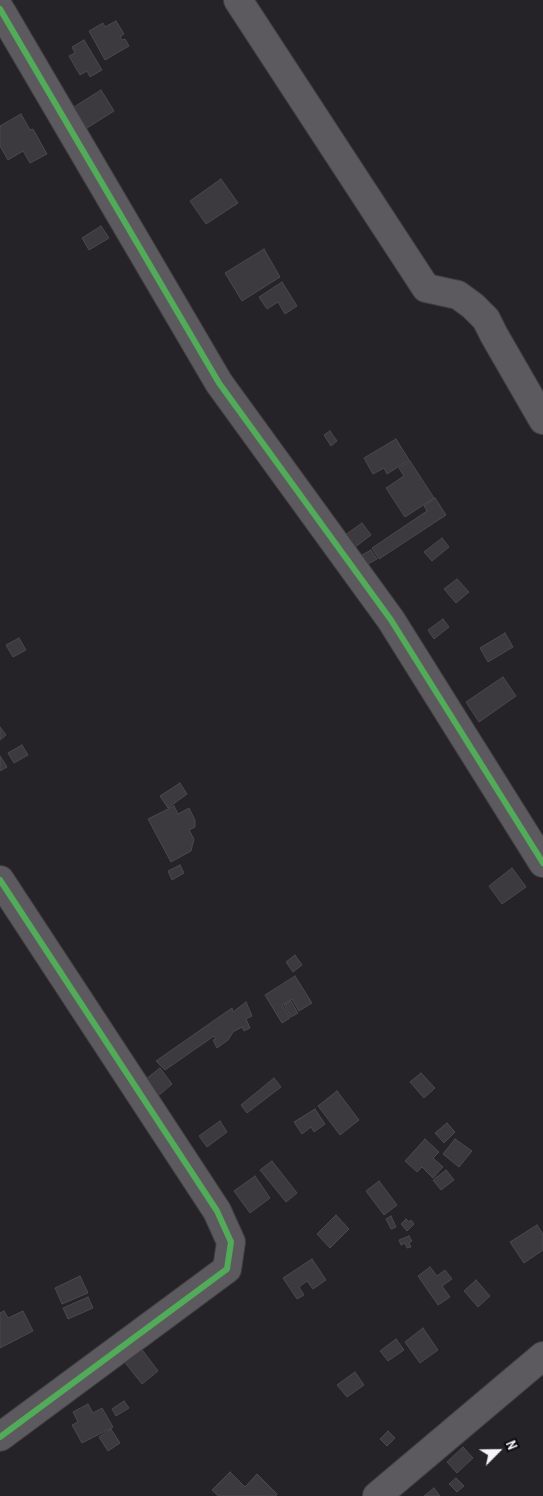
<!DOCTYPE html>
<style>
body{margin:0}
#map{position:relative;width:543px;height:1496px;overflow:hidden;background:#252328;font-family:"Archivo Narrow",sans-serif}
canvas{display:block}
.north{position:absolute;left:473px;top:1426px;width:50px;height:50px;-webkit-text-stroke:4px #0d0b10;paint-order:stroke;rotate:67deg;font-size:14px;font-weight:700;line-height:20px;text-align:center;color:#f6f3fb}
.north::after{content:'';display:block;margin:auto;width:18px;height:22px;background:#f6f3fb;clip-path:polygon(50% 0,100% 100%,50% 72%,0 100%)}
</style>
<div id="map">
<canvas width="543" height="1496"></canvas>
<div class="north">N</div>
</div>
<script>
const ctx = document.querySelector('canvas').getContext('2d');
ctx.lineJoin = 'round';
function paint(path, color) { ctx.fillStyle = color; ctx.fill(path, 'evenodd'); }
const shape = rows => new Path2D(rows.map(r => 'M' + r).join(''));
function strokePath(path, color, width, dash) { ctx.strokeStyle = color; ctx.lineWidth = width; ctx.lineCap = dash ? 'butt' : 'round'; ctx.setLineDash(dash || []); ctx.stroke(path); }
const building = shape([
 [116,21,124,34,120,37,122,40,125,39,129,46,105,60,89,31,103,23,105,27,116,21],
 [84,40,102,70,90,77,87,71,80,75,69,56,75,53,72,47,84,40],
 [101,90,114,111,87,128,74,107,101,90],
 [21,114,30,130,33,129,47,154,30,163,23,151,8,160,0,146,0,126,21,114],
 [221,179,238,203,206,224,190,201,221,179],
 [101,226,109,238,89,250,82,238,101,226],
 [264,249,280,277,242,301,225,273,264,249],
 [282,282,297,306,285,314,278,302,267,309,259,297,282,282],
 [330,431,337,441,331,446,324,435,330,431],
 [396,439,409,460,387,474,384,468,373,474,364,458,396,439],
 [410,461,434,498,405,517,386,488,404,476,399,468,410,461],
 [435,498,446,515,379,559,372,548,427,511,424,506,435,498],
 [362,523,371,535,350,551,341,538,362,523],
 [442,538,449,547,432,561,424,552,442,538],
 [371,550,377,559,368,564,362,555,371,550],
 [457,579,469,592,456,603,444,589,457,579],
 [443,619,449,627,434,639,428,630,443,619],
 [505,633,513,647,488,662,480,648,505,633],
 [19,638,26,650,13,657,6,645,19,638],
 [503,677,516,696,479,722,466,702,503,677],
 [0,727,6,735,0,740,0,727],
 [22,745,28,755,14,763,8,753,22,745],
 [0,756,7,767,0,771,0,756],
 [180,783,187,794,168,808,160,796,180,783],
 [174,806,178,814,189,808,195,820,195,827,189,830,194,839,191,851,171,862,148,819,174,806],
 [180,865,184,873,172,880,168,871,180,865],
 [512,868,526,887,502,904,489,886,512,868],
 [295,955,302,965,293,972,286,962,295,955],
 [295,976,312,1003,299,1011,292,999,282,1005,290,1018,282,1023,265,995,295,976],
 [291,1001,298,1013,291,1017,284,1005,291,1001],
 [246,1002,252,1016,246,1019,250,1028,244,1031,242,1027,233,1032,228,1040,217,1048,213,1040,216,1039,214,1036,165,1070,156,1061,232,1008,233,1012,246,1002],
 [160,1068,172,1084,158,1096,146,1079,160,1068],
 [421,1073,435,1088,424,1098,410,1082,421,1073],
 [274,1078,281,1087,247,1113,241,1105,274,1078],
 [337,1091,359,1120,340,1135,318,1106,337,1091],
 [315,1109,325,1124,314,1132,311,1127,302,1134,294,1122,315,1109],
 [220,1121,227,1132,207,1147,199,1136,220,1121],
 [447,1123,455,1132,444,1143,435,1133,447,1123],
 [425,1139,439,1152,433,1158,443,1167,433,1178,422,1167,417,1172,405,1161,425,1139],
 [455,1139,472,1151,459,1167,443,1154,455,1139],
 [272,1161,297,1193,286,1202,260,1170,272,1161],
 [446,1170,454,1180,441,1190,433,1180,446,1170],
 [255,1176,270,1198,250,1213,234,1191,255,1176],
 [379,1181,397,1205,384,1215,366,1191,379,1181],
 [336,1215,349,1229,330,1248,317,1234,336,1215],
 [391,1216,396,1227,391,1229,386,1219,391,1216],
 [406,1219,409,1222,411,1220,414,1224,407,1231,401,1224,406,1219],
 [537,1225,543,1234,543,1250,524,1263,510,1242,537,1225],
 [409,1236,412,1241,409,1243,411,1247,407,1248,405,1243,401,1245,399,1240,409,1236],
 [312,1259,326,1280,313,1289,307,1281,299,1287,304,1295,297,1299,283,1278,312,1259],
 [430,1267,437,1276,445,1270,452,1279,442,1286,450,1297,438,1305,418,1276,430,1267],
 [80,1276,88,1293,62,1304,55,1288,80,1276],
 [476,1280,490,1296,478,1307,464,1291,476,1280],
 [88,1297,93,1308,68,1319,63,1308,88,1297],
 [4,1311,8,1318,23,1311,33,1331,0,1348,0,1313,4,1311],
 [423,1328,438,1350,420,1363,405,1342,423,1328],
 [396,1339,404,1350,388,1361,380,1351,396,1339],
 [140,1347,158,1371,142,1384,123,1360,140,1347],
 [355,1372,364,1385,347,1397,337,1385,355,1372],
 [124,1401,129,1408,116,1416,112,1409,124,1401],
 [88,1404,93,1413,102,1408,113,1427,82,1443,72,1425,78,1422,73,1412,88,1404],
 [111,1429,120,1443,108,1451,99,1437,111,1429],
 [388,1431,395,1438,387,1446,380,1439,388,1431],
 [463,1447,473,1458,457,1473,447,1462,463,1447],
 [230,1472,245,1487,257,1474,277,1494,276,1496,218,1496,212,1490,230,1472],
 [456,1478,464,1486,457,1492,449,1484,456,1478],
 [434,1488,440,1496,424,1496,434,1488]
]);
const minor = shape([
 [238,0,426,288,458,295,473,306,486,319,494,335,543,420],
 [0,9,219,383,391,620,543,863],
 [0,880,217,1211,231,1242,227,1269,0,1437],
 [377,1496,543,1356]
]);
const cycleway = shape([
 [0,9,219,383,391,620,543,863],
 [0,880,217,1211,231,1242,227,1269,0,1437]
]);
paint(building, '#3c3a3f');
strokePath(building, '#4b494d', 1);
strokePath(minor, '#403f43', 30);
strokePath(minor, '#5c5a5f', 28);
strokePath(cycleway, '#51ab58', 6);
</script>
